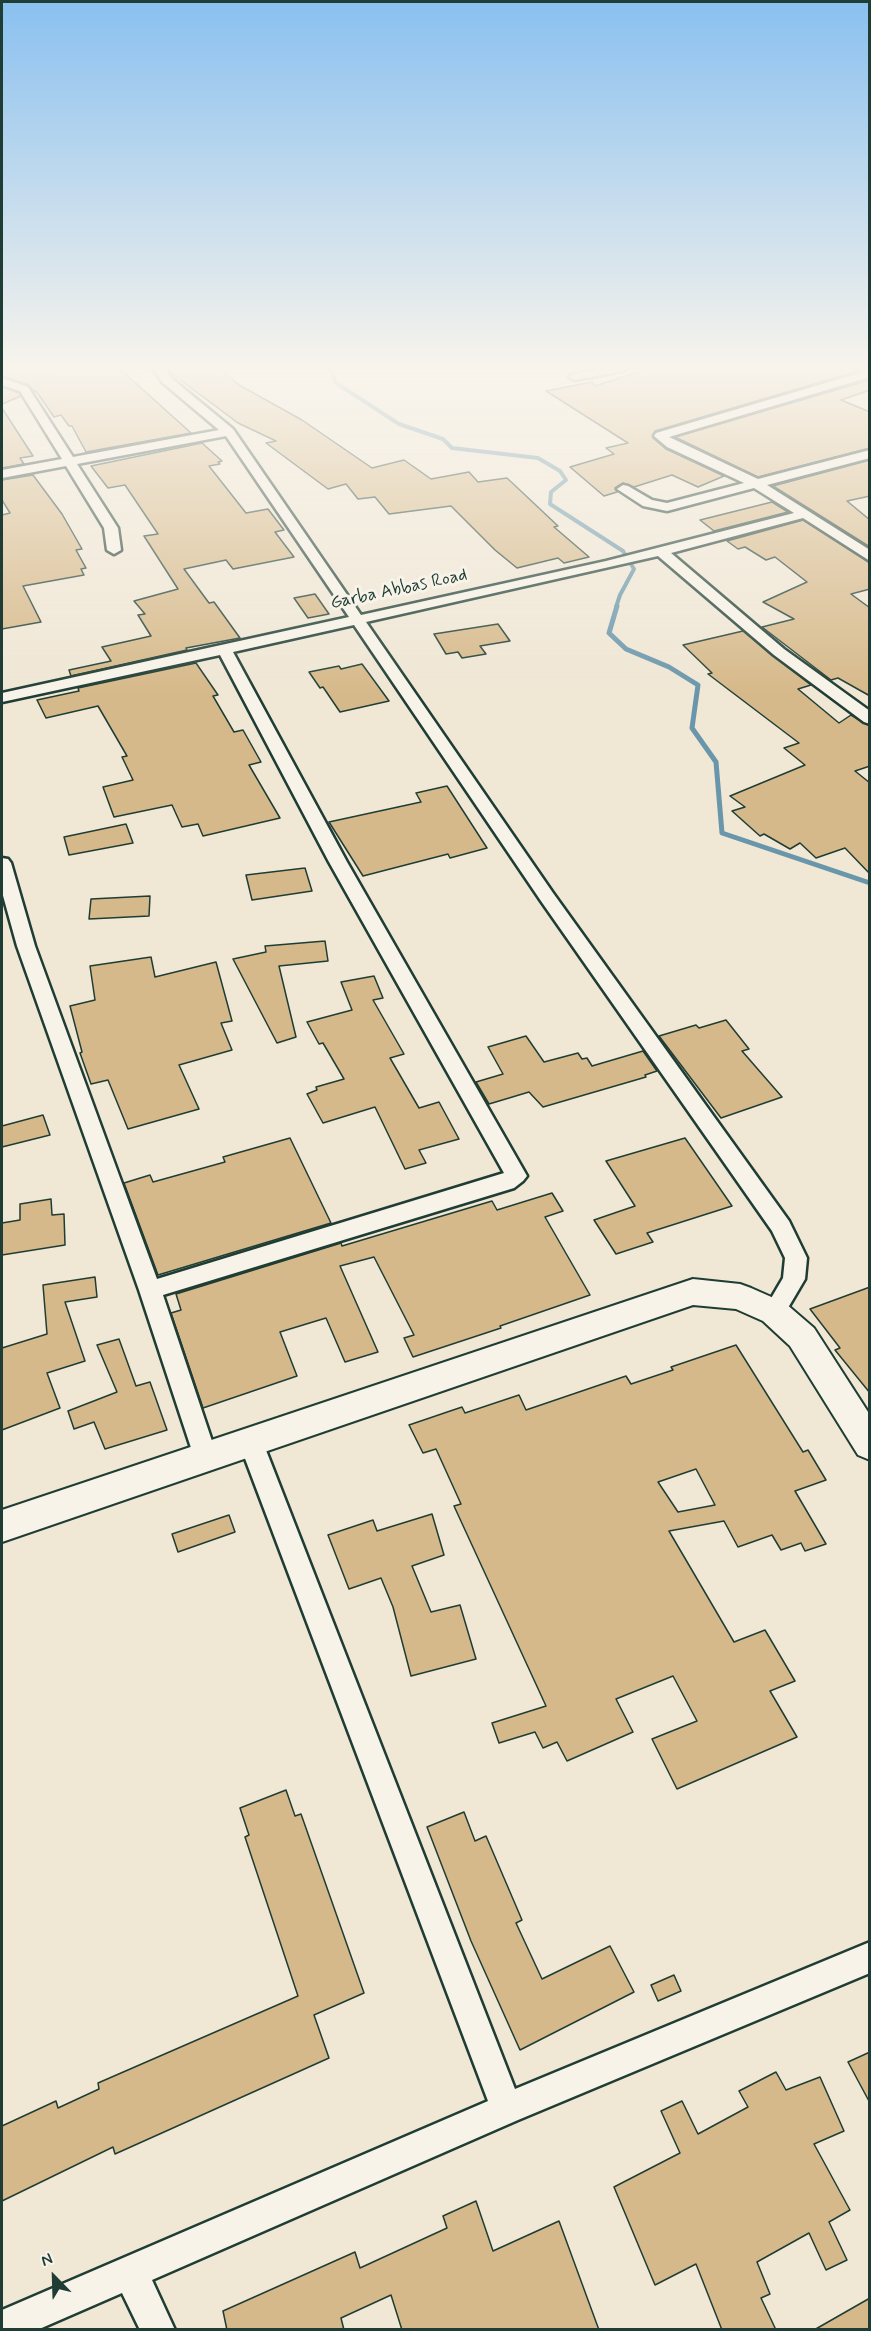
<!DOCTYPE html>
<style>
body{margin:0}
#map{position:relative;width:871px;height:2331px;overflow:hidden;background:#f0e7d5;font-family:Mynerve,sans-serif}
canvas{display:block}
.frame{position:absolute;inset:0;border:3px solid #1f3d34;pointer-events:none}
.north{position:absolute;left:24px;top:2247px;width:60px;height:60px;-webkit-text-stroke:4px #f7f3e8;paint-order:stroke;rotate:337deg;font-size:16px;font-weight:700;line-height:24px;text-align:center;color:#1f3d34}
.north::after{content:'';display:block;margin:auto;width:21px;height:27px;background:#1f3d34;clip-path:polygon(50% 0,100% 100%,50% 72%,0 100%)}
</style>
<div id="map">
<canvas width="871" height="2331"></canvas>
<div class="frame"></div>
<div class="north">N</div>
</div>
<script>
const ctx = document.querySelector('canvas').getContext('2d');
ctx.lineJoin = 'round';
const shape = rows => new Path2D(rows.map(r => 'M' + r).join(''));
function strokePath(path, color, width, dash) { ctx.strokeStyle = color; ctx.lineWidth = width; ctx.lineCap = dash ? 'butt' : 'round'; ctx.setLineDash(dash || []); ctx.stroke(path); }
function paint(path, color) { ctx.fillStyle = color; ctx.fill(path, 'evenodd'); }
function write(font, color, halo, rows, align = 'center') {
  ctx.font = font + ' Mynerve,sans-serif'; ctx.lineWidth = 6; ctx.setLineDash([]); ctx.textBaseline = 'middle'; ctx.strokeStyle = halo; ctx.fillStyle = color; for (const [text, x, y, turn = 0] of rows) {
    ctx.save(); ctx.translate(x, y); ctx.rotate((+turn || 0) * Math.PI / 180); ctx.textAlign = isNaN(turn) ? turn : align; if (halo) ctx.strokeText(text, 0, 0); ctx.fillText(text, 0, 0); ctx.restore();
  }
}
const streamFar1 = shape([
 [330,368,336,383,399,424,443,439,452,448,538,458,560,471,566,480,551,492,550,504,623,551,634,569,620,595,616,607]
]);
const stream = shape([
 [617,606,609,633,626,649,669,667,698,685,692,728,716,762,722,833,870,883]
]);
const building = shape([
 [2,368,120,369,191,433,86,452,72,426,69,426,61,415,54,417,36,391,34,392,29,385,2,376,2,368],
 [168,368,219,368,239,385,302,420,372,468,404,460,431,479,469,472,478,482,507,478,558,526,554,527,589,557,564,563,558,558,517,568,495,550,451,506,389,514,375,497,358,499,346,484,328,489,266,443,276,441,238,423,171,373,168,368],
 [650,368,847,368,854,371,868,368,655,431,653,438,666,449,724,476,698,487,672,475,634,487,623,483,615,488,617,492,604,496,570,467,614,454,606,448,628,443,546,391,592,382,595,386,650,368],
 [870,380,870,390,841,400,870,412,870,448,758,477,675,437,870,380],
 [2,387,19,393,21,396,2,404,2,387],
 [2,408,33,456,20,458,24,464,2,468,2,408],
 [202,443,222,461,218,462,220,464,209,466,246,513,268,509,284,530,275,532,294,557,233,569,226,560,184,569,209,603,214,602,240,638,186,648,187,650,71,676,69,670,111,661,102,647,151,636,138,615,145,614,134,601,178,589,144,536,158,534,125,485,108,488,91,466,202,443],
 [870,460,870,496,847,501,870,520,870,547,773,486,870,460],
 [33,475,62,514,82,549,76,550,86,568,81,569,84,575,23,586,41,622,2,629,2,515,10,513,2,500,2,480,33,475],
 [772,502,788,512,714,531,700,520,772,502],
 [803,520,870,563,870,589,851,594,870,608,870,696,838,678,831,680,762,627,794,619,763,602,807,582,775,557,766,560,745,547,738,549,727,541,803,520],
 [315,594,329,614,308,618,294,598,315,594],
 [498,624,510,641,480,646,486,654,462,658,458,652,446,654,434,634,498,624],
 [743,631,811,685,798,689,839,723,851,715,870,726,870,766,855,771,870,783,870,874,845,848,816,858,800,843,790,849,764,834,760,836,732,811,745,807,730,796,805,765,784,748,799,743,708,674,712,673,683,645,743,631],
 [196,663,218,695,213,696,234,732,243,730,261,762,249,765,280,818,203,836,198,824,182,827,172,805,114,817,103,787,133,780,122,757,127,756,98,706,46,718,37,700,79,691,78,688,196,663],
 [362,664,389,701,340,712,323,687,320,688,309,672,339,666,341,669,362,664],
 [447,786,487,848,450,858,448,854,363,876,329,822,421,802,416,793,447,786],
 [126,824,133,843,69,855,64,837,126,824],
 [305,868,312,891,252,900,246,875,305,868],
 [150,896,149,916,89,919,91,899,150,896],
 [325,941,328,961,279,966,296,1037,277,1043,233,959,266,952,265,946,325,941],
 [151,957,155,977,216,962,232,1021,221,1023,232,1050,179,1065,199,1109,128,1129,108,1080,91,1084,80,1053,82,1052,70,1006,95,1000,90,966,151,957],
 [374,976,383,998,373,1000,404,1054,390,1058,419,1108,439,1102,459,1139,419,1150,426,1163,405,1169,375,1107,323,1123,307,1094,317,1090,316,1087,344,1079,323,1043,319,1044,307,1022,352,1010,341,982,374,976],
 [726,1020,749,1049,742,1051,782,1097,721,1118,659,1036,696,1025,699,1028,726,1020],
 [526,1036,544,1062,578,1053,582,1059,587,1058,592,1066,643,1051,657,1071,645,1075,646,1077,543,1107,529,1092,489,1104,476,1082,503,1074,488,1047,526,1036],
 [43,1115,50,1135,2,1147,2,1126,43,1115],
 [290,1138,331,1223,158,1275,124,1183,150,1175,153,1182,225,1162,223,1157,290,1138],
 [685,1138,732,1206,647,1233,653,1242,616,1254,594,1220,635,1206,606,1161,685,1138],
 [552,1193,563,1211,545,1217,590,1295,500,1326,501,1328,413,1357,404,1338,414,1335,374,1257,340,1266,378,1352,345,1362,326,1318,280,1332,297,1376,203,1408,171,1313,181,1310,176,1294,341,1243,342,1246,492,1201,497,1210,552,1193],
 [51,1199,52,1215,64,1214,65,1245,2,1255,2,1223,20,1220,20,1204,51,1199],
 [95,1277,97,1297,65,1302,85,1361,47,1373,60,1408,2,1430,2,1348,47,1334,43,1285,95,1277],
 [870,1287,870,1393,835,1350,840,1348,810,1309,870,1287],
 [119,1339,136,1386,150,1382,167,1430,105,1449,94,1422,74,1429,68,1411,117,1392,97,1345,119,1339],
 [736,1345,803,1452,808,1450,826,1480,795,1491,826,1544,805,1551,801,1543,781,1550,772,1535,738,1547,724,1521,669,1531,734,1642,765,1630,795,1681,770,1691,797,1737,677,1789,652,1739,697,1721,673,1676,616,1699,633,1732,567,1761,557,1742,543,1748,535,1732,499,1743,492,1723,546,1706,454,1506,461,1504,436,1449,423,1453,409,1425,462,1407,465,1413,519,1395,526,1410,626,1376,631,1384,673,1370,671,1367,736,1345],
 [696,1469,715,1505,678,1512,658,1482,696,1469],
 [432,1514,444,1555,412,1566,431,1612,460,1605,476,1659,411,1676,393,1607,381,1578,349,1589,328,1535,373,1520,377,1531,432,1514],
 [229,1515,235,1532,178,1552,172,1534,229,1515],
 [286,1790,295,1816,301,1814,364,1993,314,2015,329,2058,115,2154,113,2147,2,2201,2,2126,56,2101,58,2108,99,2089,98,2083,298,1996,245,1837,249,1835,240,1808,286,1790],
 [464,1812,475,1841,486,1836,522,1920,516,1923,542,1979,610,1946,634,1992,520,2050,471,1941,427,1827,464,1812],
 [674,1975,681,1991,658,2001,651,1985,674,1975],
 [870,2052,870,2103,848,2062,870,2052],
 [776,2072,786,2090,820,2077,844,2131,814,2144,850,2210,829,2222,847,2260,826,2270,809,2233,757,2262,770,2294,761,2298,776,2330,722,2330,696,2264,655,2285,614,2187,680,2153,661,2111,682,2101,698,2134,748,2107,739,2091,776,2072],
 [476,2201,493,2251,559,2221,599,2330,402,2330,391,2295,341,2318,344,2330,227,2330,223,2311,355,2252,360,2268,447,2228,443,2216,476,2201],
 [870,2298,870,2330,814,2330,870,2298]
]);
const street = shape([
 [153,368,165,368,171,378,233,429,361,615,606,561,794,513,754,488,667,511,643,506,617,489,623,485,628,486,652,500,667,503,744,483,667,447,654,436,656,433,870,370,870,377,669,437,758,479,870,450,870,458,767,485,870,550,870,561,803,518,671,553,784,649,870,711,870,724,864,722,774,655,658,556,366,622,553,893,789,1221,807,1258,805,1279,782,1318,774,1321,766,1318,763,1312,783,1278,785,1258,772,1231,541,901,354,625,233,652,347,862,527,1176,523,1181,514,1188,163,1295,217,1456,214,1463,205,1466,196,1463,139,1290,17,946,2,892,2,858,8,859,11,863,35,946,157,1279,504,1173,329,862,220,655,2,702,2,693,349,617,226,436,77,464,118,528,121,550,114,554,107,550,104,528,66,466,2,478,2,470,62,459,20,391,2,385,2,378,28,387,73,457,219,430,162,382,153,368],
 [603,368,628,368,623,371,575,380,569,377,571,375,603,368],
 [250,1430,259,1433,262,1440,515,2089,870,1942,870,1973,518,2120,152,2280,175,2330,140,2330,122,2293,37,2330,2,2330,2,2310,488,2101,238,1440,241,1433,250,1430]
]);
const secondary = shape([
 [693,1279,740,1284,751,1288,785,1303,814,1328,870,1415,870,1460,858,1455,790,1346,763,1321,736,1309,693,1305,2,1542,2,1510,693,1279]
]);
const farStreetnames = [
 ["Garba Abbas Road",399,590,-12]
];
strokePath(streamFar1, '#6996aa', 4);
strokePath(stream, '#6996aa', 5);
paint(building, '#d6b98a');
strokePath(building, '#1f3d34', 1.5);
strokePath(street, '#1f3d34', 5);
strokePath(secondary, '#1f3d34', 4);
paint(street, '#f7f3e8');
paint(secondary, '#f7f3e8');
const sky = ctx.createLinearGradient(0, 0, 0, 695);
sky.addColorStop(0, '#89c0ef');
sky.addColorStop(0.53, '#f8f4ec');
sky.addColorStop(1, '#f8f4ec00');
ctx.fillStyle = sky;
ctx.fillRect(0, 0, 871, 695);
write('18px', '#1f3d34', '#f7f3e8', farStreetnames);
</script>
